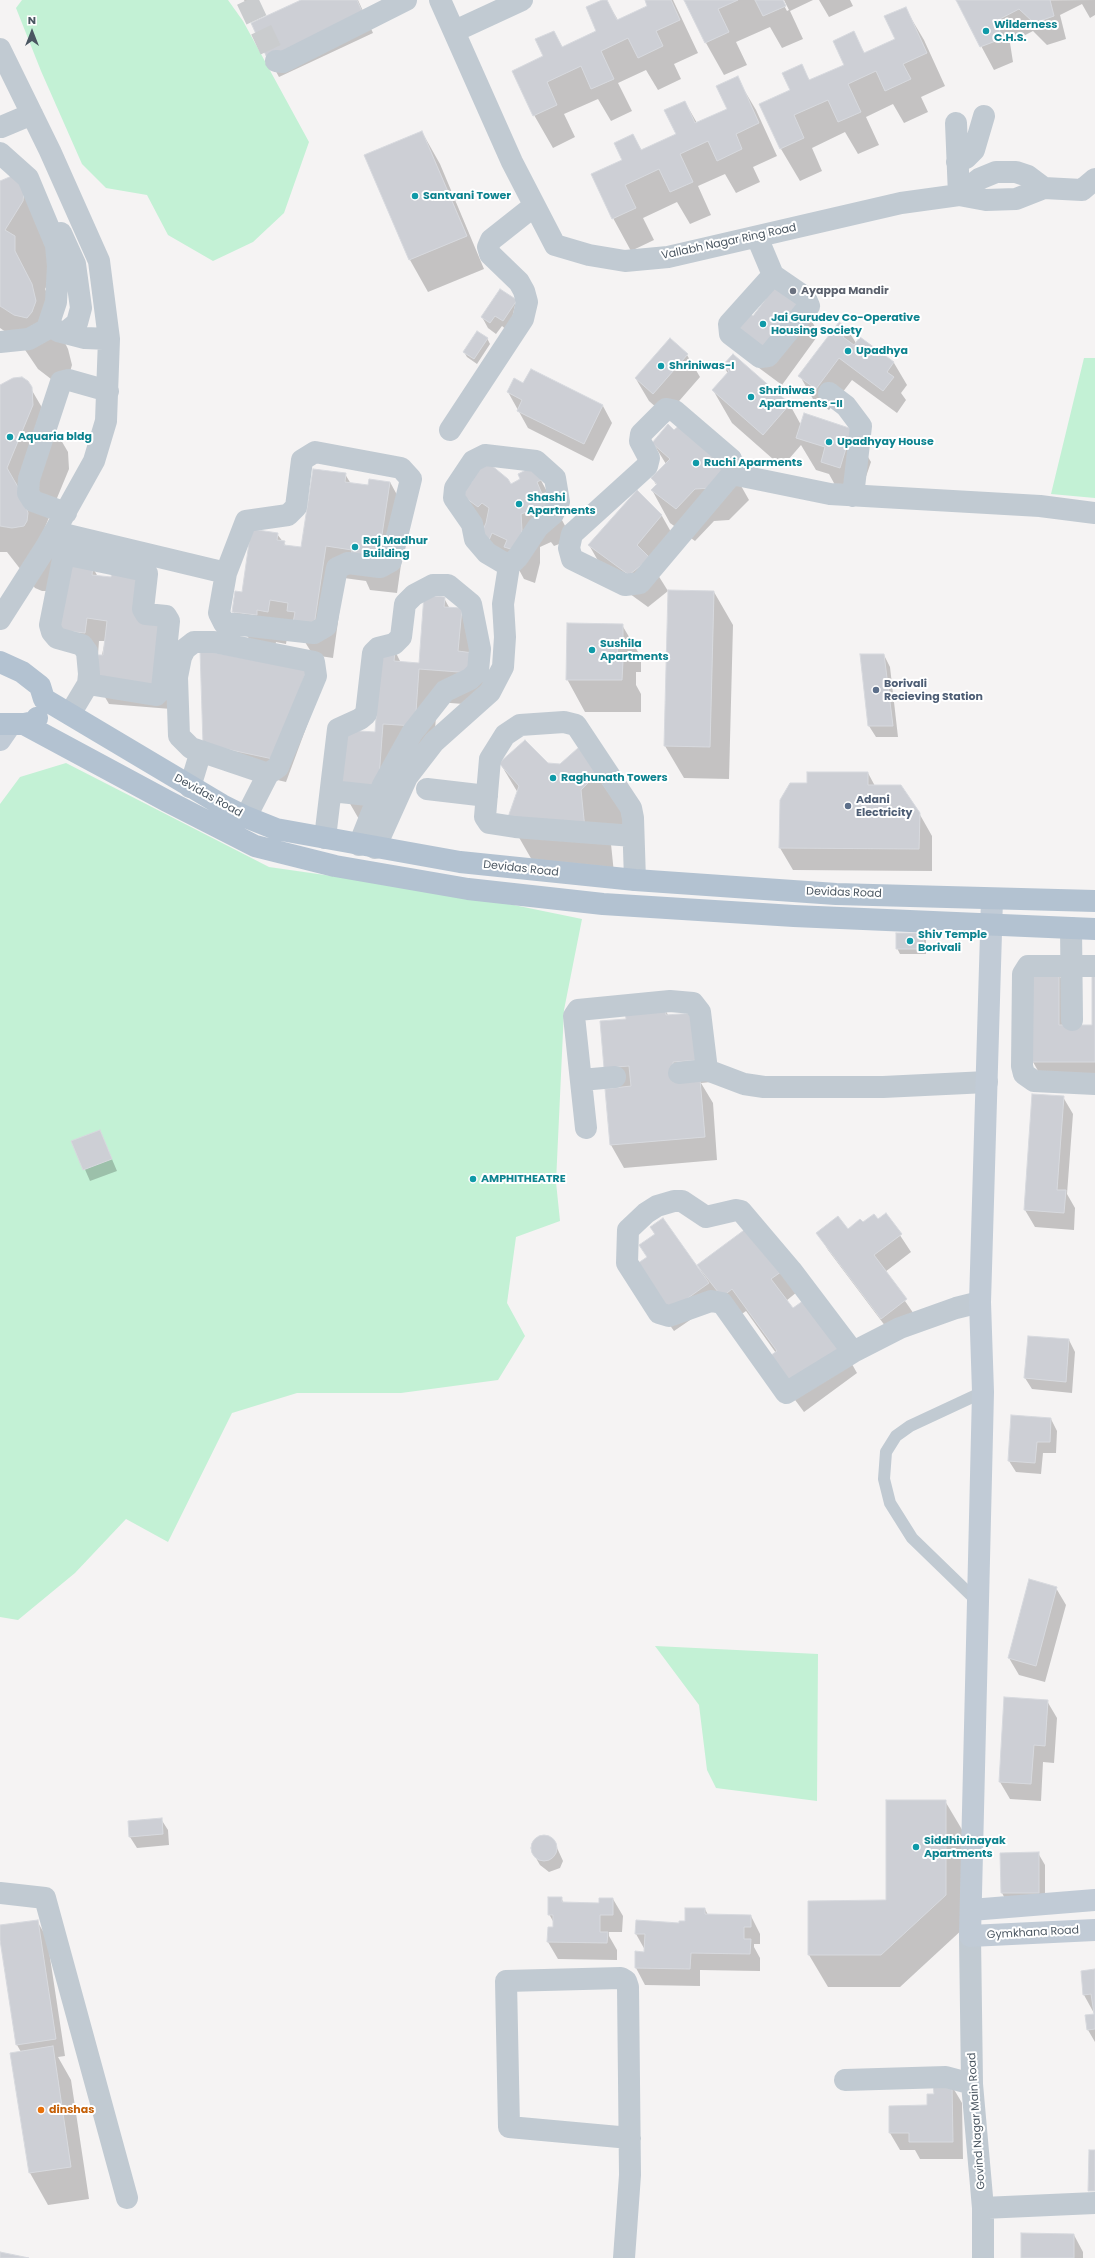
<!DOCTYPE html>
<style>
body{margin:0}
#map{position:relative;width:1095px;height:2258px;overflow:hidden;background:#f5f3f3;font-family:Poppins,sans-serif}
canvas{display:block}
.north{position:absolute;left:12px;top:12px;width:40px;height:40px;-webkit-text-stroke:3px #fff;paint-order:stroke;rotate:0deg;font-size:11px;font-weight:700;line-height:16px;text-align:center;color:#4a5661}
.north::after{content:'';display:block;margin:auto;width:14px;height:18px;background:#4a5661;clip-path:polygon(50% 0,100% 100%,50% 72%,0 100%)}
</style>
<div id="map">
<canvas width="1095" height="2258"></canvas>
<div class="north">N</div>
</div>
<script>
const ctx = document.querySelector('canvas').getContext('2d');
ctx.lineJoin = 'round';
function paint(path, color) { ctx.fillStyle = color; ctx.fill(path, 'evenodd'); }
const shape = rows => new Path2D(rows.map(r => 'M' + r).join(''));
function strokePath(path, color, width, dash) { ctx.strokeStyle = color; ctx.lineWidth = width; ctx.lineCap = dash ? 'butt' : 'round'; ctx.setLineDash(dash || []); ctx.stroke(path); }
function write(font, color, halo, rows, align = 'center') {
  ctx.font = font + ' Poppins,sans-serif'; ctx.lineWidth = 4; ctx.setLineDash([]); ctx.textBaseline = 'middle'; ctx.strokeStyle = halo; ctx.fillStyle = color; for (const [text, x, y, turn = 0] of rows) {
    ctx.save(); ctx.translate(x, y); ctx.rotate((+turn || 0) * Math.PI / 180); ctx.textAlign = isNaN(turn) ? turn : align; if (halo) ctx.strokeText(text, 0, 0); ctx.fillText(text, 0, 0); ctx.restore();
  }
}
const green = shape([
 [22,0,228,0,243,21,309,142,284,213,253,242,213,261,168,235,147,195,106,188,82,164,41,71,16,8],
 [1084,358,1095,358,1095,498,1051,494],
 [66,763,269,867,465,895,582,919,564,1010,556,1182,560,1221,516,1237,507,1303,525,1336,498,1380,401,1393,297,1393,232,1413,168,1542,126,1519,75,1573,18,1620,0,1617,0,804,20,777],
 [655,1646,818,1654,817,1801,716,1788,707,1770,699,1705]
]);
const shadow = shape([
 [244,0,254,0,246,4],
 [303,0,358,0,373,33,279,77,269,59],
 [604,0,606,0,618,20,649,6,646,0,673,0,698,53,674,64,681,79,658,90,646,70,618,83,632,111,611,121,598,99,564,114,575,137,553,148,534,115,544,57,554,32,563,48,598,32],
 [685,0,781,0,787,11,789,10,784,0,813,0,790,11,803,39,782,48,770,27,736,42,747,65,724,75,706,43],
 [819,0,850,0,853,6,829,17],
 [1095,0,1095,15,1090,18,1082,4,1060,15,1066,39,1047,45,1033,31,1010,43,1013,62,994,70,957,1],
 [905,8,924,40,945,86,921,97,928,112,904,123,893,104,866,117,879,145,858,154,845,132,812,148,822,171,800,181,781,149,760,105,792,90,801,65,810,81,845,65,853,33,865,54,896,40],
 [737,78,756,110,777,156,753,167,760,182,736,193,725,174,698,186,711,215,690,224,677,202,643,218,654,240,631,251,613,218,623,160,633,135,642,151,677,135,685,102,697,123,728,109],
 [422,132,440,164,484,269,428,292,410,260,366,156],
 [19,175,59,265,45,289,51,301,51,315,68,349,72,365,69,375,51,379,38,369,19,341,0,328,0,182],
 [516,301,509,332,502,326,496,334,488,328,482,317],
 [801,302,819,334,782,385,755,365,753,317],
 [839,323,848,330,856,343,860,338,894,363,907,385,901,393,906,400,897,413,852,380,829,410,813,399,800,376],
 [487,338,490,344,477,364,467,357,464,352],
 [687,355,700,377,666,416,649,401,636,379],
 [724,366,790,405,801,425,852,430,871,462,858,500,840,494,829,474,816,470,801,445,782,467,732,423,713,390,728,374],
 [531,370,603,406,612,423,593,461,528,428,508,392,524,384],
 [22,378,27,382,68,452,69,469,43,532,58,559,56,591,42,591,35,588,7,552,0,552,0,386,6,382],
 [653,443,731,468,749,500,729,520,714,521,695,541,670,523,652,490,657,486,652,478,666,464],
 [534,467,572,539,554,546,551,542,540,547,540,563,535,583,524,579,518,568,508,571,460,493,511,485,522,480],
 [345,474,351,484,369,486,390,482,408,515,397,593,370,590,366,581,344,578,333,658,313,655,300,634,288,632,286,644,276,642,275,647,252,644,233,611,242,593,277,534,287,547,302,549],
 [637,491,662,516,680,548,658,575,668,591,648,607,608,578,589,545],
 [92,566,98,577,151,620,171,709,109,704,96,682,105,641,99,641,98,655,70,652],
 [714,592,733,625,729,779,684,778,665,746],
 [444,598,450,609,461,609,492,686,490,706,437,702,433,758,360,821,341,788,376,734,395,651,401,663,420,664],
 [622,625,641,657,641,672,636,672,636,685,641,694,641,712,585,712,567,679],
 [884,655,890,667,898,737,876,737,869,726],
 [319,693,286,782,217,766,204,743],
 [578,749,631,825,611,844,615,883,540,874,509,820,518,793,500,763,560,765],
 [868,773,875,786,919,813,932,836,932,871,793,870,780,848,808,784],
 [923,934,926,939,926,954,900,954,897,948],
 [1058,973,1071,996,1071,1026,1093,1026,1095,973,1095,1085,1046,1085,1033,1062],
 [665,1010,711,1082,701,1083,713,1103,717,1160,624,1168,611,1145,617,1089,605,1068,627,1020],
 [1063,1097,1073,1114,1067,1194,1075,1208,1074,1230,1035,1227,1025,1210],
 [100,1131,117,1171,90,1181,73,1142],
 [886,1214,911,1252,885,1272,916,1317,892,1335,828,1250,818,1233,848,1230,863,1224,877,1221],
 [751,1226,797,1292,786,1301,793,1310,844,1350,857,1373,804,1412,781,1381,776,1353,746,1311,735,1319,718,1301,674,1331,642,1286,648,1258,655,1235,651,1227,703,1277,698,1265],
 [1069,1340,1075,1352,1072,1393,1032,1389,1025,1378],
 [1051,1419,1057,1431,1056,1453,1043,1453,1041,1474,1016,1472,1009,1461],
 [1056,1588,1066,1605,1045,1682,1019,1675,1009,1658],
 [1047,1701,1057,1718,1054,1763,1043,1762,1041,1801,1010,1799,1000,1782],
 [945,1801,964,1833,965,1927,900,1987,828,1987,809,1955,887,1901],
 [161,1819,168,1830,169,1845,137,1848,130,1837],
 [544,1835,552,1838,558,1850,563,1861,560,1868,549,1872,540,1865,533,1853,532,1846,536,1839],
 [1038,1853,1045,1865,1045,1904,1008,1904,1002,1893],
 [561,1898,564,1903,600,1904,613,1899,623,1916,622,1932,609,1932,609,1936,617,1950,617,1960,558,1959,548,1942,554,1928,554,1923,549,1914],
 [705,1909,708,1915,751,1916,760,1934,760,1944,754,1944,754,1947,760,1958,760,1971,700,1970,700,1986,645,1985,636,1968,636,1952,645,1953,645,1950,636,1934,637,1921,680,1924],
 [37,1921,47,1938,65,2056,58,2057,71,2080,89,2199,48,2205,30,2173,21,2052,17,2045,0,1934,0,1926],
 [1095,1970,1095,2042,1088,2030,1095,2015,1084,1995,1082,1971],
 [952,2086,962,2103,963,2159,920,2159,915,2150,900,2150,890,2133,928,2106,935,2095],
 [1074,2235,1083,2252,1083,2258,1022,2258]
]);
const building = shape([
 [301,0,357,0,364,16,268,60,251,23,301,0],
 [602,0,607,0,617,20,647,6,645,0,671,0,680,20,656,31,663,46,638,58,628,38,601,51,614,79,591,89,581,66,547,82,557,105,533,116,512,71,543,56,535,39,554,31,562,47,596,31,586,7,602,0],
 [684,0,738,0,718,9,729,32,705,43,684,0],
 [755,0,783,0,786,6,763,16,755,0],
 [956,0,1050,0,1054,16,1034,23,1019,9,998,20,1001,39,980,47,956,0],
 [906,7,927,53,903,64,911,79,885,91,876,71,848,84,861,112,838,122,828,100,794,115,804,138,780,149,759,104,790,90,782,73,802,64,809,80,844,65,833,41,854,31,864,53,895,39,884,16,906,7],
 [738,76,759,123,736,134,742,149,717,161,708,141,680,154,693,182,670,192,659,169,625,185,636,208,612,219,591,174,622,160,614,143,633,134,641,150,676,134,664,110,685,101,695,123,727,109,716,86,738,76],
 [422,131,467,236,409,260,364,155,422,131],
 [19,173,24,192,23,201,5,230,15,236,15,251,32,284,36,301,32,312,27,318,14,315,0,306,0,181,19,173],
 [773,280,802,301,763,353,736,332,749,313,753,316,765,300,773,280],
 [500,289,517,300,503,321,495,316,490,323,481,317,500,289],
 [839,322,849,329,843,337,854,345,860,337,894,362,887,372,894,377,883,391,839,358,816,389,798,376,839,322],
 [477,331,488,338,474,359,463,352,477,331],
 [670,338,688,354,653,394,635,378,670,338],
 [733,354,790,404,763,435,712,390,729,371,722,366,733,354],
 [531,369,603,405,584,444,517,411,522,400,507,392,514,378,523,383,531,369],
 [22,377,28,381,32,387,33,405,7,468,22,494,28,513,27,521,24,526,12,528,0,526,0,385,13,378,22,377],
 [804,413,852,429,840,468,821,462,825,447,796,438,804,413],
 [682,423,731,467,711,488,695,489,676,509,651,490,657,484,651,478,670,459,652,443,668,424,674,430,682,423],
 [485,460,508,479,511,484,520,479,518,474,534,466,541,480,537,482,542,494,547,492,554,506,534,515,532,510,521,514,522,530,517,551,504,547,507,540,492,533,489,540,481,534,486,523,489,508,482,503,478,507,459,493,471,483,485,460],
 [313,469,346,473,345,482,368,485,369,479,390,482,378,561,351,557,352,550,326,546,314,626,293,623,295,612,287,611,288,603,270,600,268,612,257,610,257,615,232,612,235,591,242,592,251,529,278,533,277,540,285,541,284,545,301,547,313,469],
 [637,490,662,515,637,545,650,558,629,575,588,545,637,490],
 [70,563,93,565,92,575,111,577,112,572,142,575,137,618,166,621,158,687,95,682,98,655,103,655,107,621,87,618,85,633,56,630,70,563],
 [668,590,714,591,710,747,664,746,668,590],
 [424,595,445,597,444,607,462,608,458,651,473,653,472,673,419,669,415,726,383,724,378,791,340,788,344,730,375,732,381,649,395,650,394,661,419,663,424,595],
 [567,623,623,624,623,640,618,640,617,661,623,661,622,680,566,680,567,623],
 [200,650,307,670,273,759,203,744,200,650],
 [860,654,884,654,893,726,868,726,860,654],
 [525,740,548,763,560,764,578,748,601,770,581,790,585,829,507,820,519,786,499,763,525,740],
 [807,772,868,772,868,785,901,785,920,813,919,849,779,848,780,800,790,783,807,783,807,772],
 [896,933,923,933,924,949,896,949,896,933],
 [1028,972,1059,972,1059,1025,1092,1025,1092,972,1095,972,1095,1062,1032,1062,1028,972],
 [665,1008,666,1015,694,1013,698,1060,673,1062,674,1081,700,1079,705,1137,610,1145,605,1089,631,1086,629,1066,604,1068,600,1021,626,1019,625,1012,665,1008],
 [1032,1094,1064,1096,1057,1190,1066,1190,1064,1213,1024,1210,1032,1094],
 [100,1130,112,1159,83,1170,71,1141,100,1130],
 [886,1213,902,1234,874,1255,907,1299,881,1319,816,1233,838,1216,848,1229,860,1219,863,1222,874,1214,878,1219,886,1213],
 [663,1218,709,1283,664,1315,631,1268,647,1257,639,1245,655,1234,650,1227,663,1218],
 [751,1225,785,1269,771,1279,793,1308,807,1298,845,1350,791,1390,767,1358,777,1351,732,1289,722,1297,697,1265,751,1225],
 [1028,1336,1069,1339,1066,1382,1024,1378,1028,1336],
 [1011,1415,1051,1418,1050,1442,1037,1442,1035,1463,1008,1461,1011,1415],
 [1029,1579,1057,1587,1036,1666,1008,1658,1029,1579],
 [1004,1697,1048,1700,1045,1746,1034,1745,1031,1784,999,1782,1004,1697],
 [886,1800,946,1800,946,1895,881,1955,808,1955,808,1901,886,1900,886,1800],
 [162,1818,163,1834,129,1837,128,1821,162,1818],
 '531 1848a13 13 0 1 1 26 0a13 13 0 1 1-26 0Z',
 [1039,1852,1039,1893,1001,1893,1000,1853,1039,1852],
 [548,1897,562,1897,562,1902,599,1903,599,1898,613,1898,613,1915,600,1915,600,1932,608,1932,607,1943,547,1942,548,1927,553,1927,553,1915,548,1915,548,1897],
 [685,1908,705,1908,705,1914,751,1915,751,1927,744,1927,744,1939,751,1939,750,1954,691,1953,690,1969,635,1968,635,1951,644,1952,645,1934,635,1934,636,1920,679,1923,679,1921,685,1921,685,1908],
 [38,1920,56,2039,16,2045,0,1940,0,1925,38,1920],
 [1095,1969,1095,2029,1087,2030,1085,2015,1094,2014,1091,1994,1083,1995,1081,1971,1095,1969],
 [53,2046,71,2167,29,2173,10,2053,53,2046],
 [933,2085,952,2085,953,2142,909,2142,909,2133,889,2133,889,2106,927,2105,927,2094,934,2094,933,2085],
 [1089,2150,1095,2150,1095,2191,1088,2191,1089,2150],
 [1021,2233,1074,2234,1074,2258,1021,2258,1021,2233],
 [0,2252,29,2258,0,2258,0,2252]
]);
const streetTunnel = shape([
 [247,0,276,61]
]);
const lane = shape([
 [978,1602,912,1538,890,1503,884,1479,886,1452,896,1436,910,1426,983,1392]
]);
const street = shape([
 [440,0,512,162,555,245,589,255,625,261,668,257,901,203,959,195,986,200,1016,199,1044,188,1082,190,1095,179],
 [455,31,522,0],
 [0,49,50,151,99,261,109,339,106,421,94,461,46,547,0,619],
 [276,61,283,62,406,0],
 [956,123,959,195],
 [1,127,32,114],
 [0,153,28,178,56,245,58,266,56,302,47,329,29,339,0,342],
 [957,162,966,158,974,150,984,116],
 [959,195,979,179,996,172,1016,172,1028,176,1044,188],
 [61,233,75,264,81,308,77,323,65,333],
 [757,237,773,275,805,297,809,306,768,356,760,357,730,334,729,324,773,275],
 [58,331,85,338,109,339],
 [829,393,846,406,861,426,853,496],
 [450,430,523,319,527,302,524,291,519,282,490,254,488,247,491,240,534,206],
 [732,474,731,459,675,411,666,409,641,434,640,441,649,458,647,466,572,534,569,548,572,559,625,585,640,583,732,474,830,494,1040,506,1095,513],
 [66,513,33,501,28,493,29,479,61,382,69,380,108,391],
 [55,532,226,573,219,613,224,623,314,633,326,626,337,568,348,563,380,567,391,561,411,479,401,468,315,452,302,460,296,507,288,515,246,521,226,573],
 [70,714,88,684,89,674,87,652,82,645,57,638,52,632,50,625,64,554,141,570,147,574,143,609,146,614,166,616,169,621,162,689,156,695,88,684],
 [190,787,201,751],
 [427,789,487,796],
 [331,791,378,796],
 [246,817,268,774,278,767,316,676,314,662,214,642,194,642,185,649,181,657,177,677,179,736,191,748,268,774],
 [633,836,515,827,489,823,485,817,490,759,505,735,520,725,564,722,576,725,631,808,633,818,635,880],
 [325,838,338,729,360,719,366,714,373,653,378,648,394,644,401,637,405,604,414,595,433,585,448,585,471,604,480,649,478,671,470,679,445,691,412,733,383,785,359,845],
 [375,848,407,777,434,742,490,692,503,667,505,637,503,604,509,566,518,557,538,527,553,514,559,502,555,478,536,461,485,455,473,461,455,488,454,498,472,524,475,539,487,553,509,566],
 [1071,928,1072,1020],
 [1095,966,1028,966,1023,974,1022,1066,1024,1074,1034,1081,1095,1084],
 [679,1073,707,1070],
 [581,1080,615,1077],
 [586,1128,574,1016,578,1010,670,1001,693,1003,700,1012,707,1070,744,1084,764,1087,883,1087,987,1082],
 [853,1352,791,1270,741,1211,736,1210,706,1217,682,1201,674,1201,657,1206,646,1213,628,1230,627,1263,659,1313,669,1316,711,1301,722,1303,786,1393,853,1352,900,1328,956,1308,980,1302],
 [0,1893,45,1898,127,2198],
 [970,1936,972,2084,983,2208,983,2258],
 [845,2080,946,2077,972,2084],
 [983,2208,1095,2203],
 [624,2258,630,2175,628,1987,626,1981,621,1978,506,1981,509,2127,630,2138]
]);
const secondary = shape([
 [0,740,11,724],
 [992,899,980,1302,983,1392,970,1936,1095,1930],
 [971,1910,1095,1900]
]);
const primary = shape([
 [0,662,22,672,40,686,44,699,222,805,246,817,276,829,460,862,635,880,836,894,1095,901],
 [0,724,24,724,34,722,37,718],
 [24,724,167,801,255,846,335,866,468,889,603,904,794,916,1095,929]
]);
const markers = [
 [986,31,4,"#0f9aa8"],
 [415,196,4,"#0f9aa8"],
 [793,291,4,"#6b7280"],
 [763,324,4,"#0f9aa8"],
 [848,351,4,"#0f9aa8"],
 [661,366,4,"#0f9aa8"],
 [751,397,4,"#0f9aa8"],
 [10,437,4,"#0f9aa8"],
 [829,442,4,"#0f9aa8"],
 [696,463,4,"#0f9aa8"],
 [519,504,4,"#0f9aa8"],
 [355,547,4,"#0f9aa8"],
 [592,650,4,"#0f9aa8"],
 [876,690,4,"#5c6f8a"],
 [553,778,4,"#0f9aa8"],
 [848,806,4,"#5c6f8a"],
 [910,941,4,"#0f9aa8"],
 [473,1179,4,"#0f9aa8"],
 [916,1847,4,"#0f9aa8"],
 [41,2110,4,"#e8710a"]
];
const cultureNames = [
 ["Wilderness",994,25],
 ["C.H.S.",994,38],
 ["Santvani Tower",423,196],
 ["Jai Gurudev Co-Operative",771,318],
 ["Housing Society",771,331],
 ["Upadhya",856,351],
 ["Shriniwas-I",669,366],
 ["Shriniwas",759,391],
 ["Apartments -II",759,404],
 ["Aquaria bldg",18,437],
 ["Upadhyay House",837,442],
 ["Ruchi Aparments",704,463],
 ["Shashi",527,498],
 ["Apartments",527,511],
 ["Raj Madhur",363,541],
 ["Building",363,554],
 ["Sushila",600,644],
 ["Apartments",600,657],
 ["Raghunath Towers",561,778],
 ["Shiv Temple",918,935],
 ["Borivali",918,948],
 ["AMPHITHEATRE",481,1179],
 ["Siddhivinayak",924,1841],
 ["Apartments",924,1854]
];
const streetNames = [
 ["Vallabh Nagar Ring Road",729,242,-12],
 ["Devidas Road",208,796,29],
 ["Devidas Road",521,869,6],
 ["Devidas Road",844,893,2],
 ["Gymkhana Road",1033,1933,-3],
 ["Govind Nagar Main Road",977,2121,-94]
];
const worshipNames = [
 ["Ayappa Mandir",801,291]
];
const serviceNames = [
 ["Borivali",884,684],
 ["Recieving Station",884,697],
 ["Adani",856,800],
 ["Electricity",856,813]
];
const foodNames = [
 ["dinshas",49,2110]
];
paint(green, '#c3f1d5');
paint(shadow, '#0003');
paint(building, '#cdcfd5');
strokePath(building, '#d7d9de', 1);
strokePath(streetTunnel, '#caccce', 22, [22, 11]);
strokePath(lane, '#c1cad2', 12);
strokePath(street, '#c1cad2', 22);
strokePath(secondary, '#c1cbd6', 22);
strokePath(primary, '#b3c2d1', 22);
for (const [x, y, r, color] of markers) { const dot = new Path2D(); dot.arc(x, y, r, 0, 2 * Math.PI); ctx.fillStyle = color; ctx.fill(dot); strokePath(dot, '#fff', 1.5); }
write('bold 11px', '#0d838f', '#fff', cultureNames, 'left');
write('11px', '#4a5661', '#fff', streetNames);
write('bold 11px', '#5b616d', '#fff', worshipNames, 'left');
write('bold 11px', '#4e5e75', '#fff', serviceNames, 'left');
write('bold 11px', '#c56008', '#fff', foodNames, 'left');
</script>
